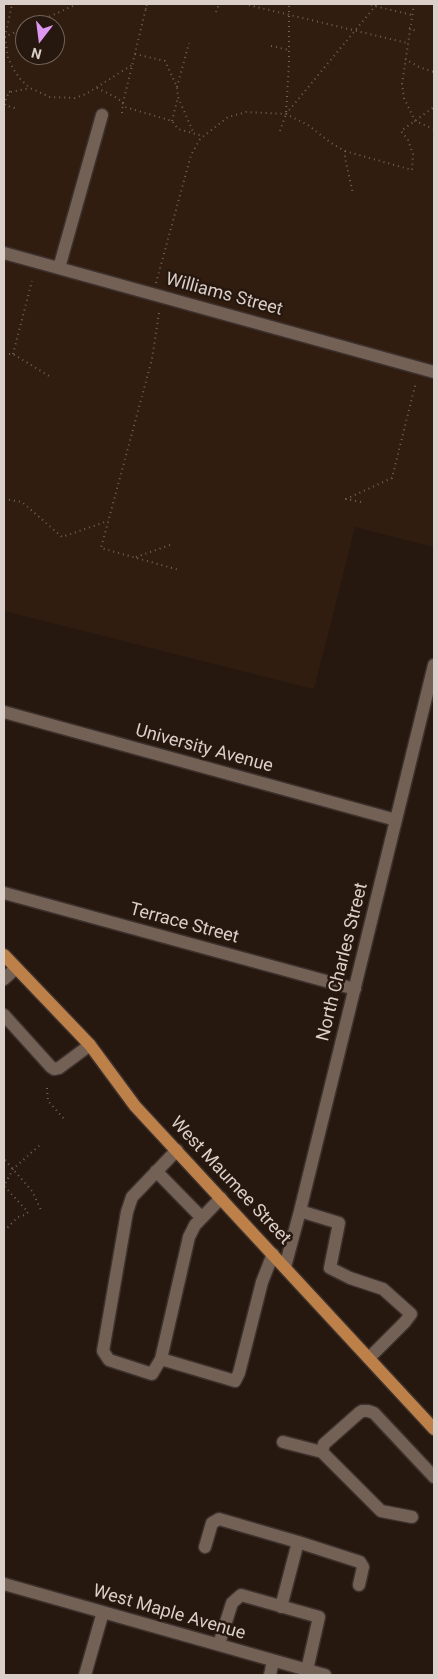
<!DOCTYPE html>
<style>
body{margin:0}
#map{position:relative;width:438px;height:1679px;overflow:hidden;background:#27180f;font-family:Roboto,sans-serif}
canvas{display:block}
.frame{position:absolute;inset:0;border:5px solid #dacfc9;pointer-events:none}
.north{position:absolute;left:15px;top:15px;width:50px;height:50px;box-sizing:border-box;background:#27180f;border:1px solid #6f6159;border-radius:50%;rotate:195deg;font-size:14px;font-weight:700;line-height:20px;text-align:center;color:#dacfc9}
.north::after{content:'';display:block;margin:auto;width:18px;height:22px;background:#de98f2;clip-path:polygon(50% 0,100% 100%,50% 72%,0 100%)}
</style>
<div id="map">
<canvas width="438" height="1679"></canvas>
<div class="frame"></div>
<div class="north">N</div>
</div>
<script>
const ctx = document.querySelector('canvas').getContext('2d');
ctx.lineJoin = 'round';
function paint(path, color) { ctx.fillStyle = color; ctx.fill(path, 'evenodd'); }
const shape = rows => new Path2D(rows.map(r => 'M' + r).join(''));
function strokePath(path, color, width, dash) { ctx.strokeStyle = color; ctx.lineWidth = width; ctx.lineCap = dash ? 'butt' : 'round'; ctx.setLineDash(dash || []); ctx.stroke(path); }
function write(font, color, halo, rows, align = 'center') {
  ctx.font = font + ' Roboto,sans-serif'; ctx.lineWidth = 5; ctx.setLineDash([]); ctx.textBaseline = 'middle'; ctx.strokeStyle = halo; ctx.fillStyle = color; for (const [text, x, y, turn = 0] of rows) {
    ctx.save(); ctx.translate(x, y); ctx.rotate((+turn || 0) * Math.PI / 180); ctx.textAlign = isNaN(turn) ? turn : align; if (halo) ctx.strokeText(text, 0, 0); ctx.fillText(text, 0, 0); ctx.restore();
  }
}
const built = shape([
 [4,4,434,4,434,547,355,527,314,689,4,611],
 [25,25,55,25,55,55,25,55]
]);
const path = shape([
 [143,4,146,9],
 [244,4,407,43],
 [366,4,412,15],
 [414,4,402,84,404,98,415,121,434,129],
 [216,12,219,4],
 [31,25,77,4],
 [409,28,416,31],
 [4,37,25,28],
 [5,37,8,58,14,70,21,80,30,88,50,97,75,98,86,94,132,65],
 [4,42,12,4],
 [271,46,289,50],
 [135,54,165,61,177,87,178,97,194,134],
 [405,59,419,67,434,72],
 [177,87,189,43],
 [97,88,115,97,121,101,125,107,172,121,178,129,203,136],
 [4,91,11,92],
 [4,105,18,109],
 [5,105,6,97,11,92,30,88],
 [122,113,123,103,147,4],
 [286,114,377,4],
 [172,121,178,97],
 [280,131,286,114,289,63,289,4],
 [345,151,412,170,413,154,408,140,401,131,434,107],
 [156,283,191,155,200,139,228,117,246,112,286,114,308,125,331,143,345,151,345,158,353,194],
 [159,313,152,359,101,548,179,570],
 [4,354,13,354,49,376],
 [13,354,32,281],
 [4,499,22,502,62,537,108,521],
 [361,502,346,499,392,478,416,382],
 [136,557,173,544],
 [47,1088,48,1101,66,1121],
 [5,1160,32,1191,41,1210],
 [4,1231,18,1217,25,1215,28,1212,4,1186,13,1169,40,1145]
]);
const minor = shape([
 [4,253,434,372],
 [59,268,102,115],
 [4,712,396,820],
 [4,893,355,989],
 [4,979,16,968],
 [4,1015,51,1067,54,1069,59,1068,90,1045],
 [156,1171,202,1218],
 [221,1198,195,1225,189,1237,161,1359,235,1381,239,1373,262,1282,273,1254],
 [300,1211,339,1223,330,1268,350,1278,383,1289,411,1314,405,1322,369,1358],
 [285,1267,300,1211,434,665],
 [161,1359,152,1374,109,1360,103,1351,127,1212,132,1197,177,1150],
 [283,1442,322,1452],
 [412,1517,381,1511,322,1452,324,1444,359,1413,362,1411,368,1411,374,1413,434,1477],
 [298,1542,360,1562,363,1567,359,1585],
 [205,1547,212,1523,219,1519,298,1542,281,1607],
 [4,1584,325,1675],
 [219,1644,232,1603,241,1595,319,1617,307,1670],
 [85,1675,103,1612],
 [270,1675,273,1661]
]);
const major = shape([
 [4,955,90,1045,135,1106,434,1429]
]);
const streetNames = [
 ["Williams Street",224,295,15],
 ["University Avenue",204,749,15],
 ["Terrace Street",184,924,15],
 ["North Charles Street",343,962,-76],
 ["West Maumee Street",230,1181,47],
 ["West Maple Avenue",169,1613,16]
];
paint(built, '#311c10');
strokePath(minor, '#3c312d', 15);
strokePath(major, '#3c312d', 15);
strokePath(path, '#70625b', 2, [1, 4]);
strokePath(minor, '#736156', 12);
strokePath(major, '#bd8049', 12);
write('18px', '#dacfc9', '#27180f', streetNames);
</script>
